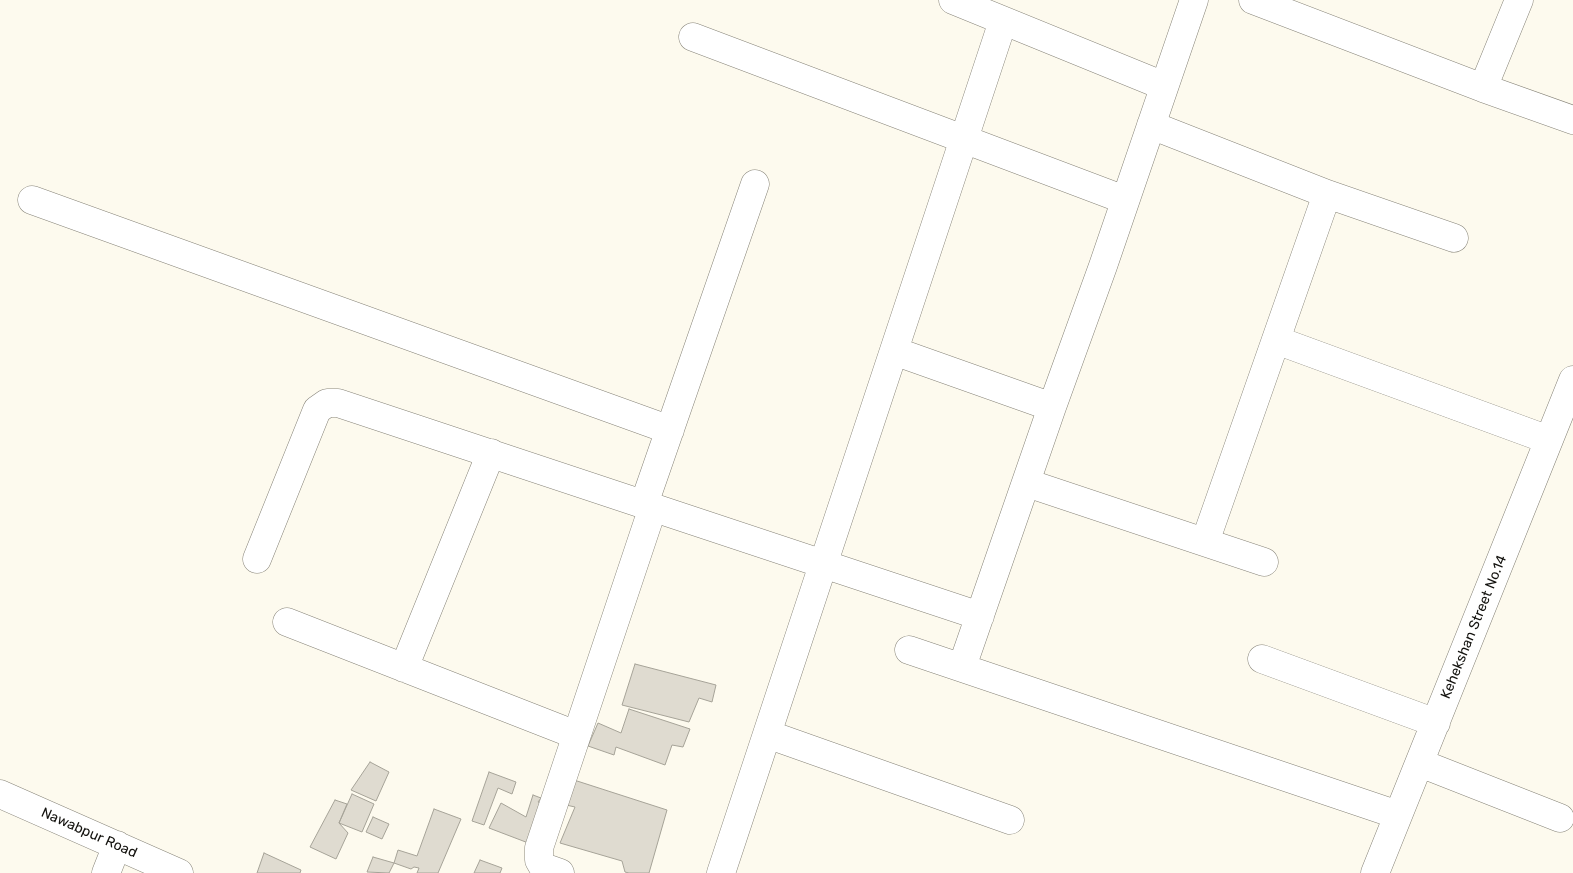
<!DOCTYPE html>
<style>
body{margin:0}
canvas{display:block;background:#fdfaee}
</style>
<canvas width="1573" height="873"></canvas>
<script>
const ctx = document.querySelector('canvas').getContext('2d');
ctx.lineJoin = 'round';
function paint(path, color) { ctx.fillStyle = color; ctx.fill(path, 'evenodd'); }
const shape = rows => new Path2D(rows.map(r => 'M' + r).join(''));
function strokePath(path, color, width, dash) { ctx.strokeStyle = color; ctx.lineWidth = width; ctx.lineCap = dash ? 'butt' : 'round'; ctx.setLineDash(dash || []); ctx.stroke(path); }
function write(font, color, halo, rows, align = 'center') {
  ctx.font = font + ' Rubik,sans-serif'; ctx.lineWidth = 4.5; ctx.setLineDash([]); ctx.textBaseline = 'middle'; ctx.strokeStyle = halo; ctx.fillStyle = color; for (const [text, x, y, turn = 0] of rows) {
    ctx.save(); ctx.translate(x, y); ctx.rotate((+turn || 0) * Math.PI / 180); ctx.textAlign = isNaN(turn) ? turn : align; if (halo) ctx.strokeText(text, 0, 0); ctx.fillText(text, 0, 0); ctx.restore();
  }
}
const building = shape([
 [635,664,716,685,712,702,699,698,689,722,622,705,635,664],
 [629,709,690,729,683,747,672,745,665,765,616,747,614,755,588,746,598,723,621,733,629,709],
 [370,762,389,772,376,801,351,790,370,762],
 [489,772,516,782,512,794,498,788,484,825,472,821,489,772],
 [574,780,667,810,649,873,629,873,625,872,622,861,560,843,575,807,566,805,574,780],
 [352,794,374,804,362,832,339,823,352,794],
 [533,795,541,798,538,802,544,805,531,844,489,828,501,803,526,817,533,795],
 [335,800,347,804,339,823,348,833,336,859,310,847,335,800],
 [434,809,461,819,438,873,417,873,419,868,414,867,411,869,394,863,398,850,417,856,434,809],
 [373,817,389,824,382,839,366,832,373,817],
 [264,853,301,870,300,873,257,873,264,853],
 [373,857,394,863,389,873,367,872,373,857],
 [480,860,502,868,500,873,474,873,480,860]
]);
const minor = shape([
 [953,0,1164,86],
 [1253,0,1483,88,1573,120],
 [693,37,1125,200],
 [1483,88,1519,0],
 [1151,125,1327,194,1454,238],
 [32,200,670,430],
 [1276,340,1549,440],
 [894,351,1052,407],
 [1027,483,1264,562],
 [644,504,755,184],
 [1205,542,1327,194],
 [257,559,317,410,327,403,338,403,980,616],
 [287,622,576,735],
 [909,650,1398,815],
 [1262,659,1436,723],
 [962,667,1052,407,1103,266,1194,0],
 [404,668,491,453],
 [767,734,1010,820],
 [1420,763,1560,818],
 [0,794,179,873],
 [106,873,117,845],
 [560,873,543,867,539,860,539,848,653,507],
 [721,873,1003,21],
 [1375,873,1573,380]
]);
const streetNames = [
 ["Kehekshan Street No.14",1474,627,-68],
 ["Nawabpur Road",89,833,24]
];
paint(building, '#dfdbd0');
strokePath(building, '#a6a398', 1);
strokePath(minor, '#878479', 29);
strokePath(minor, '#fff', 28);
write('14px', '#13120e', '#fff', streetNames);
</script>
